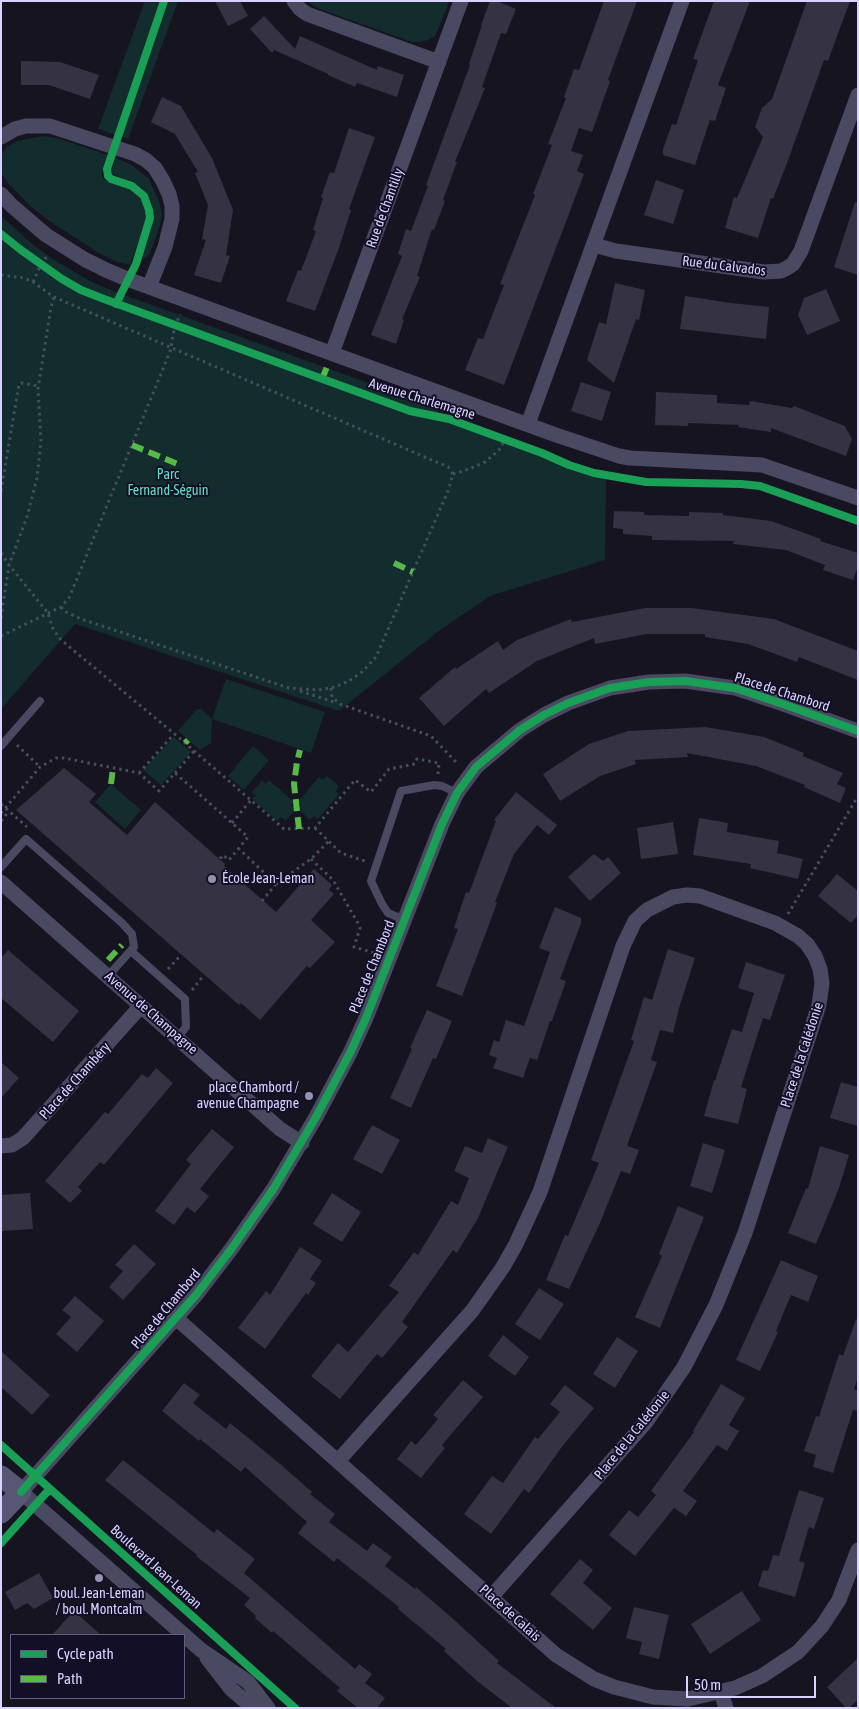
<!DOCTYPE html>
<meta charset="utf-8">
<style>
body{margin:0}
#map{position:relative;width:859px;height:1709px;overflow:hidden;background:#161421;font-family:"Asap Condensed",sans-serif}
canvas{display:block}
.frame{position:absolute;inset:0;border:2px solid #d9d4ff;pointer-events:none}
.legend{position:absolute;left:10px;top:1634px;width:175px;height:65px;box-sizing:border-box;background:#130f26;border:1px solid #625e7d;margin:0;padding:6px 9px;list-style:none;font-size:15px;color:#d9d4ff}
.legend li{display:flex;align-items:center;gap:10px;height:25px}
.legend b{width:25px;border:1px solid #625e7d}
.scale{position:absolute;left:686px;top:1676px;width:130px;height:22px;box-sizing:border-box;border:2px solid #d9d4ff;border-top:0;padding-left:6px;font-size:15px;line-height:18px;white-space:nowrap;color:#d9d4ff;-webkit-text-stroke:4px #130f26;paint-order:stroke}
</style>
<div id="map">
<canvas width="859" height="1709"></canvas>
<div class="frame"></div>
<ul class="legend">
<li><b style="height:6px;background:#1a9f57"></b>Cycle path</li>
<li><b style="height:6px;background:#58b947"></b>Path</li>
</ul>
<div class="scale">50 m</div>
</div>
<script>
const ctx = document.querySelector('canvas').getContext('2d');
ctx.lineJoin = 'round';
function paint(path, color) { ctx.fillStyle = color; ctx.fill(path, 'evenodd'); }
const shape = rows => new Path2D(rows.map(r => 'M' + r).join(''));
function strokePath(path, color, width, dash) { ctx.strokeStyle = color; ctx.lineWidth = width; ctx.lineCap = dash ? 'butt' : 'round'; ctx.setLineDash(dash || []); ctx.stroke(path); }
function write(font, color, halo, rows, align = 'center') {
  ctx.font = font + ' "Asap Condensed",sans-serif'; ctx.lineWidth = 4; ctx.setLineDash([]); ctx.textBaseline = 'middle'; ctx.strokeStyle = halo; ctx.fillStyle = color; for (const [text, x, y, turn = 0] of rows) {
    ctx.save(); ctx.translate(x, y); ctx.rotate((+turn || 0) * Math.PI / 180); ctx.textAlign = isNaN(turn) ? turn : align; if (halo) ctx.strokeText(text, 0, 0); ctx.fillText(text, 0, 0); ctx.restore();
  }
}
const green = shape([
 [145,1,178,1,128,139,98,129],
 [307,1,447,1,448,2,447,8,435,36,428,40,420,42,412,42,317,8],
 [44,136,57,138,108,155,102,173,102,178,110,183,132,189,143,201,146,212,146,220,130,265,115,261,99,253,48,220,29,205,9,184,1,173,1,154,7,147,17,141],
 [116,158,132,165,149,179,159,201,162,214,160,225,152,248,148,256,143,259,142,254,151,230,153,218,152,205,148,195,142,188,134,183,115,176,112,173,112,168],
 [1,216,30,242,51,258,90,281,113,291,438,408,437,419,540,455,580,473,606,478,605,560,490,596,440,630,339,711,75,624,1,709],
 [226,679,325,712,311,753,212,719,211,743,200,750,178,731,197,709,202,709,212,719],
 [174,737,191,752,161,785,143,770],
 [253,746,269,760,244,790,228,776],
 [327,776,339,786,336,791,339,794,318,819,314,816,310,820,298,809,301,805,298,802,319,777,323,780],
 [262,780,266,784,269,780,294,802,291,805,296,809,286,821,281,817,277,821,252,799,256,796,252,792],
 [111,784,141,810,125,829,95,802]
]);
const building = shape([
 [215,1,240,1,248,16,228,26],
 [490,1,497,1,516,9,506,34,501,33,482,87,485,88,455,162,457,162,443,200,445,201,434,230,432,229,417,276,420,277,402,319,404,320,396,344,371,335,402,256,398,254,406,229,411,231,428,186,426,185,470,65,469,64,482,25,481,25],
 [604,1,637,1,608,80,610,81,592,132,579,128,571,151,583,155,577,171,584,174,504,385,465,370,478,338,483,339,504,285,500,284,535,195,533,194,552,145,548,144,566,98,564,97,574,69,579,70],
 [714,1,750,1,718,85,726,88,715,121,710,120,695,165,663,155,663,149,672,124,676,125,698,60,693,59],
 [807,1,850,1,828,61,824,60,786,166,773,199,771,198,758,238,725,228,734,197,737,198,763,137,755,127,762,108,772,99],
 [264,16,295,49,300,36,377,70,378,66,404,75,397,97,357,83,355,87,328,75,328,74,274,50,272,53,250,29],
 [21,61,60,62,99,75,90,99,49,85,21,85],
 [162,97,181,106,212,158,233,210,226,255,230,256,221,283,194,275,206,240,202,239,208,205,195,173,198,172,175,134,151,122],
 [349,128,375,137,349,209,351,210,339,248,315,311,286,301,298,270,301,271,316,231,313,230,323,198,321,197,330,172,334,173],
 [656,180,684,190,673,224,644,215],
 [855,202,858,202,858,275,834,267],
 [615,283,645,290,639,320,636,319,614,383,587,360,599,322,606,324],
 [826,289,840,321,807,335,798,315,804,298],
 [685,296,731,303,769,307,766,339,680,329],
 [581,382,611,392,602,421,571,411],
 [656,392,717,395,717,403,749,405,750,401,792,408,794,406,845,426,852,439,846,456,771,428,771,432,738,427,739,425,688,423,688,426,655,425],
 [614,511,644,512,644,515,689,516,689,512,723,513,723,515,771,521,821,539,820,541,858,553,858,566,853,580,823,570,825,565,786,550,733,544,734,541,652,540,652,536,623,534,623,529,613,528],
 [645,608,691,608,774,619,858,651,858,680,799,657,797,662,748,644,705,637,705,634,647,634,595,644,594,638,537,661,489,693,486,689,444,726,419,698,455,667,456,669,498,641,503,650,517,640,571,619,572,622],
 [705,727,764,737,804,753,803,756,843,773,837,784,846,788,840,803,804,787,805,785,756,766,687,753,688,757,635,760,636,764,600,776,560,801,543,774,589,744,628,731],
 [64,768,96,794,89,802,127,835,155,802,225,864,224,866,276,912,314,869,332,885,329,890,334,894,311,920,335,942,310,968,307,966,260,1020,241,1003,239,1005,16,810],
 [516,792,557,825,549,835,537,825,514,854,495,902,497,903,484,938,462,996,436,986,458,929,454,928,466,892,469,893,496,821,494,820],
 [699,818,728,823,727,832,779,841,777,853,803,859,798,879,750,868,751,864,693,855],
 [673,822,678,854,641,859,637,828],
 [594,854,603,861,608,857,621,873,590,901,568,877],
 [837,874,858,891,858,915,851,923,818,896],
 [555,907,581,918,581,923,560,979,566,981,552,1021,550,1021,537,1060,530,1058,523,1078,493,1068,497,1058,489,1055,494,1040,499,1042,506,1020,524,1026,550,952,539,948],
 [668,949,695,958,679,1008,673,1033,660,1030,651,1060,657,1062,627,1146,639,1150,630,1174,621,1171,600,1223,569,1289,546,1280,565,1235,568,1236,599,1163,591,1160,634,1041,631,1040,644,997,652,1000],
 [8,950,79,1011,53,1042,1,998,1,958],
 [746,962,785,975,770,1020,763,1018,741,1087,747,1089,738,1124,704,1116,714,1080,715,1081,732,1029,742,1032,754,993,738,988],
 [427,1010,452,1021,436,1059,433,1058,411,1108,390,1098,412,1049,410,1048],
 [1,1062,19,1078,1,1098],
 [156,1068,173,1083,104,1165,100,1162,78,1187,82,1191,70,1203,45,1181,105,1112,108,1114,142,1074,148,1078],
 [841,1082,858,1087,858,1126,830,1118],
 [372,1125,400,1140,382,1174,353,1159],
 [212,1129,234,1147,200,1189,209,1196,195,1213,187,1207,174,1225,155,1211,191,1164,186,1160],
 [488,1138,508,1147,478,1218,457,1253,453,1250,402,1322,408,1327,382,1358,377,1354,340,1399,311,1376,338,1343,348,1352,399,1292,389,1286,414,1252,418,1255,451,1201,458,1205,469,1178,454,1171,465,1146,482,1153],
 [703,1143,725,1150,712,1193,690,1186],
 [820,1146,849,1155,839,1188,816,1244,788,1233,806,1188,808,1189],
 [30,1193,33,1229,1,1231,1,1195],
 [332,1193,361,1212,342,1242,313,1224],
 [678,1206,704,1217,660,1328,635,1317,662,1256,659,1254],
 [134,1244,156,1264,123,1300,109,1287,123,1271,115,1265],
 [300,1247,322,1261,310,1279,316,1283,308,1295,306,1293,265,1349,238,1328,266,1291,270,1295],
 [781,1260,818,1276,808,1302,791,1295,776,1331,778,1332,760,1371,736,1360],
 [539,1288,564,1304,540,1340,515,1324],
 [75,1296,104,1321,77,1352,56,1334,71,1317,62,1310],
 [856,1319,858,1320,858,1377,854,1389,858,1391,858,1411,853,1410,833,1473,813,1467,816,1455,804,1451,816,1416,819,1417,839,1354,843,1356],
 [503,1335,529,1357,515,1376,488,1356],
 [617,1337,638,1351,615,1388,593,1374],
 [1,1351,50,1395,32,1415,1,1387],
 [463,1380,483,1397,442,1445,445,1448,421,1478,397,1459,411,1441,416,1445,438,1419,433,1415],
 [184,1383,200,1395,193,1403,226,1429,230,1423,279,1463,312,1492,310,1494,335,1514,329,1522,367,1551,373,1543,392,1557,385,1566,415,1589,416,1587,451,1617,499,1661,497,1663,556,1708,512,1708,477,1681,444,1651,446,1649,398,1609,399,1607,337,1558,334,1562,298,1533,307,1522,245,1467,241,1472,200,1439,199,1441,162,1411],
 [721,1384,745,1398,729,1425,739,1431,727,1451,717,1445,683,1491,697,1501,686,1516,674,1508,635,1556,609,1535,629,1510,638,1517,656,1495,651,1491,694,1432,693,1431],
 [565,1385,594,1408,561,1448,529,1493,524,1489,491,1534,464,1514,492,1476,503,1483,535,1437,538,1439,560,1412,550,1404],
 [123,1460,214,1533,217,1529,255,1559,244,1573,355,1669,359,1664,372,1674,365,1683,385,1698,377,1708,358,1708,337,1691,340,1688,273,1631,272,1633,255,1618,256,1616,244,1605,250,1598,196,1556,197,1555,105,1480],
 [799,1490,824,1498,814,1529,809,1527,799,1561,805,1563,795,1597,758,1586,763,1570,768,1571,773,1555,779,1556],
 [580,1559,593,1570,583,1583,612,1608,593,1630,550,1594],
 [39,1573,53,1598,34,1609,27,1603,15,1610,5,1592],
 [742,1591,761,1620,710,1654,691,1624],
 [634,1607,669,1615,659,1659,639,1654,642,1642,626,1638],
 [74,1611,101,1635,52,1635],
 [858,1658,858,1700,849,1708,846,1708,827,1687]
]);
const path = shape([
 [1,275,24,278,33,282,54,297,448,467,453,474,448,491,376,657,362,672,349,681,335,687,319,690,289,688,81,619,66,612,61,607],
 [33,282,41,264,49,254],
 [453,474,464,471,485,462,499,450,508,434],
 [1,491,19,384,22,383,38,386],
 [1,553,9,565,48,613,53,629,61,640,177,736,284,829,315,828,355,780,371,792,389,769,415,764,417,759,439,763,438,774],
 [1,618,9,565,27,517,37,478,41,441,38,389,51,307,54,297],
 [1,636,61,607,69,598,163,369,171,349,173,334,180,314],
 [331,688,332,697,340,704,431,736,456,762],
 [300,691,337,703],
 [17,745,40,767],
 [139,773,174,734],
 [175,773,194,751],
 [1,804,27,827],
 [1,813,40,767,56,758,64,758,139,773,159,791,175,773,248,837,229,860,223,855,220,859],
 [1,821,9,811],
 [232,823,251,800],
 [315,828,341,853,365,861],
 [238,848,276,884,311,859,329,841],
 [311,859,333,880,359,925,360,928,354,947,374,953],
 [262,901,276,884],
 [788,914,858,796],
 [168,969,181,955],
 [192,990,204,975]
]);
const lane = shape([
 [1,746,40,701],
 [1,867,26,839,122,923,132,934,134,947,108,976],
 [405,920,388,913,382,904,371,881,401,791,434,785,442,786,457,793],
 [131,951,185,999,186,1027,178,1037]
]);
const street = shape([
 [294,1,300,9,307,14,439,62],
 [1,137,15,129,26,126,50,126,135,154,146,160,155,168,163,181,169,194,172,206,172,219,165,247,149,287],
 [1,194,11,205,46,235,84,259,106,270,127,279,556,435,619,456,630,458,762,465,858,498],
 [594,245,616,251,764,272,781,271,787,268,793,264,801,251,858,95],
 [332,353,461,1],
 [528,424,682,1],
 [1,882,280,1129,302,1143],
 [1,1146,12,1145,23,1138,141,1006],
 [176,1318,556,1655,594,1679,614,1687,653,1697,688,1699,735,1688,762,1676,798,1652,822,1626,839,1600,858,1550],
 [338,1461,472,1311,503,1267,516,1244,540,1192,623,946,635,921,647,910,673,897,687,895,700,896,775,923,798,936,807,944,815,956,820,969,822,983,819,1005,745,1233,716,1305,684,1367,646,1422,492,1596],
 [207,1658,231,1689,244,1700,258,1708],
 [721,1692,726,1708],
 [268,1708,248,1682,201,1650,21,1492,196,1295,232,1248,274,1188,316,1117,350,1053,366,1018,442,824,457,793,476,767,520,730,544,715,568,703,610,688,649,682,685,681,735,688,783,704,858,731]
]);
const secondary = shape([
 [1,1476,21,1492,1,1513]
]);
const quiet = shape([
 [322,379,327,367],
 [132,445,180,465],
 [394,563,413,572],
 [185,743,188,740],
 [111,784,113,768],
 [299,829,294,784,297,762,300,750],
 [108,960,122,945]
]);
const cycleway = shape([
 [1,234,21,250,62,279,81,290,104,299,410,411,449,419,542,453,569,465,594,473,646,482,741,484,760,486,858,521],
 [116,304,136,264,150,218,149,210,144,196,132,186,111,179,108,176,107,169,164,1],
 [1,1445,295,1708],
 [21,1492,196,1295,232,1248,274,1188,316,1117,350,1053,366,1018,442,824,457,793,476,767,520,730,544,715,568,703,610,688,649,682,685,681,735,688,783,704,858,731],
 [1,1543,46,1493,51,1490]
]);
const markers = [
 [212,879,5,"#9591b1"],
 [309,1096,5,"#9591b1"],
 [99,1578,5,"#9591b1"]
];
const streetNames = [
 ["Rue de Chantilly",385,208,-70],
 ["Rue du Calvados",724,266,7],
 ["Avenue Charlemagne",422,399,17],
 ["Place de Chambord",782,692,18],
 ["Place de Chambord",372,967,-68],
 ["Avenue de Champagne",151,1013,41],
 ["Place de la Calédonie",802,1055,-72],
 ["Place de Chambéry",75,1081,-48],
 ["Place de Chambord",166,1309,-50],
 ["Place de la Calédonie",632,1435,-51],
 ["Boulevard Jean-Leman",156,1567,42],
 ["Place de Calais",510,1613,42]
];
const parkNames = [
 ["Parc",168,475],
 ["Fernand-Séguin",168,491]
];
const poiNames = [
 ["École Jean-Leman",222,879],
 ["place Chambord /",299,1088,"right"],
 ["avenue Champagne",299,1104,"right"],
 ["boul. Jean-Leman",99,1594,"center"],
 ["/ boul. Montcalm",99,1610,"center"]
];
paint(green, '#132c2d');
paint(building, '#343243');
strokePath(path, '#44505f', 3, [2.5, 4]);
strokePath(lane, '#4a4962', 8);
strokePath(street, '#4a4962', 15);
strokePath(secondary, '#575674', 21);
strokePath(quiet, '#58b947', 6, [12, 6]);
strokePath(cycleway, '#1a9f57', 8);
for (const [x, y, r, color] of markers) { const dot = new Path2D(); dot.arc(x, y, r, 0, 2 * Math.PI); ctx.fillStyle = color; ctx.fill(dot); strokePath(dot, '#130f26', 2); }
write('14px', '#d9d4ff', '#130f26', streetNames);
write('14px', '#5fe0c0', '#130f26', parkNames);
write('14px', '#d9d4ff', '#130f26', poiNames, 'left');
</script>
